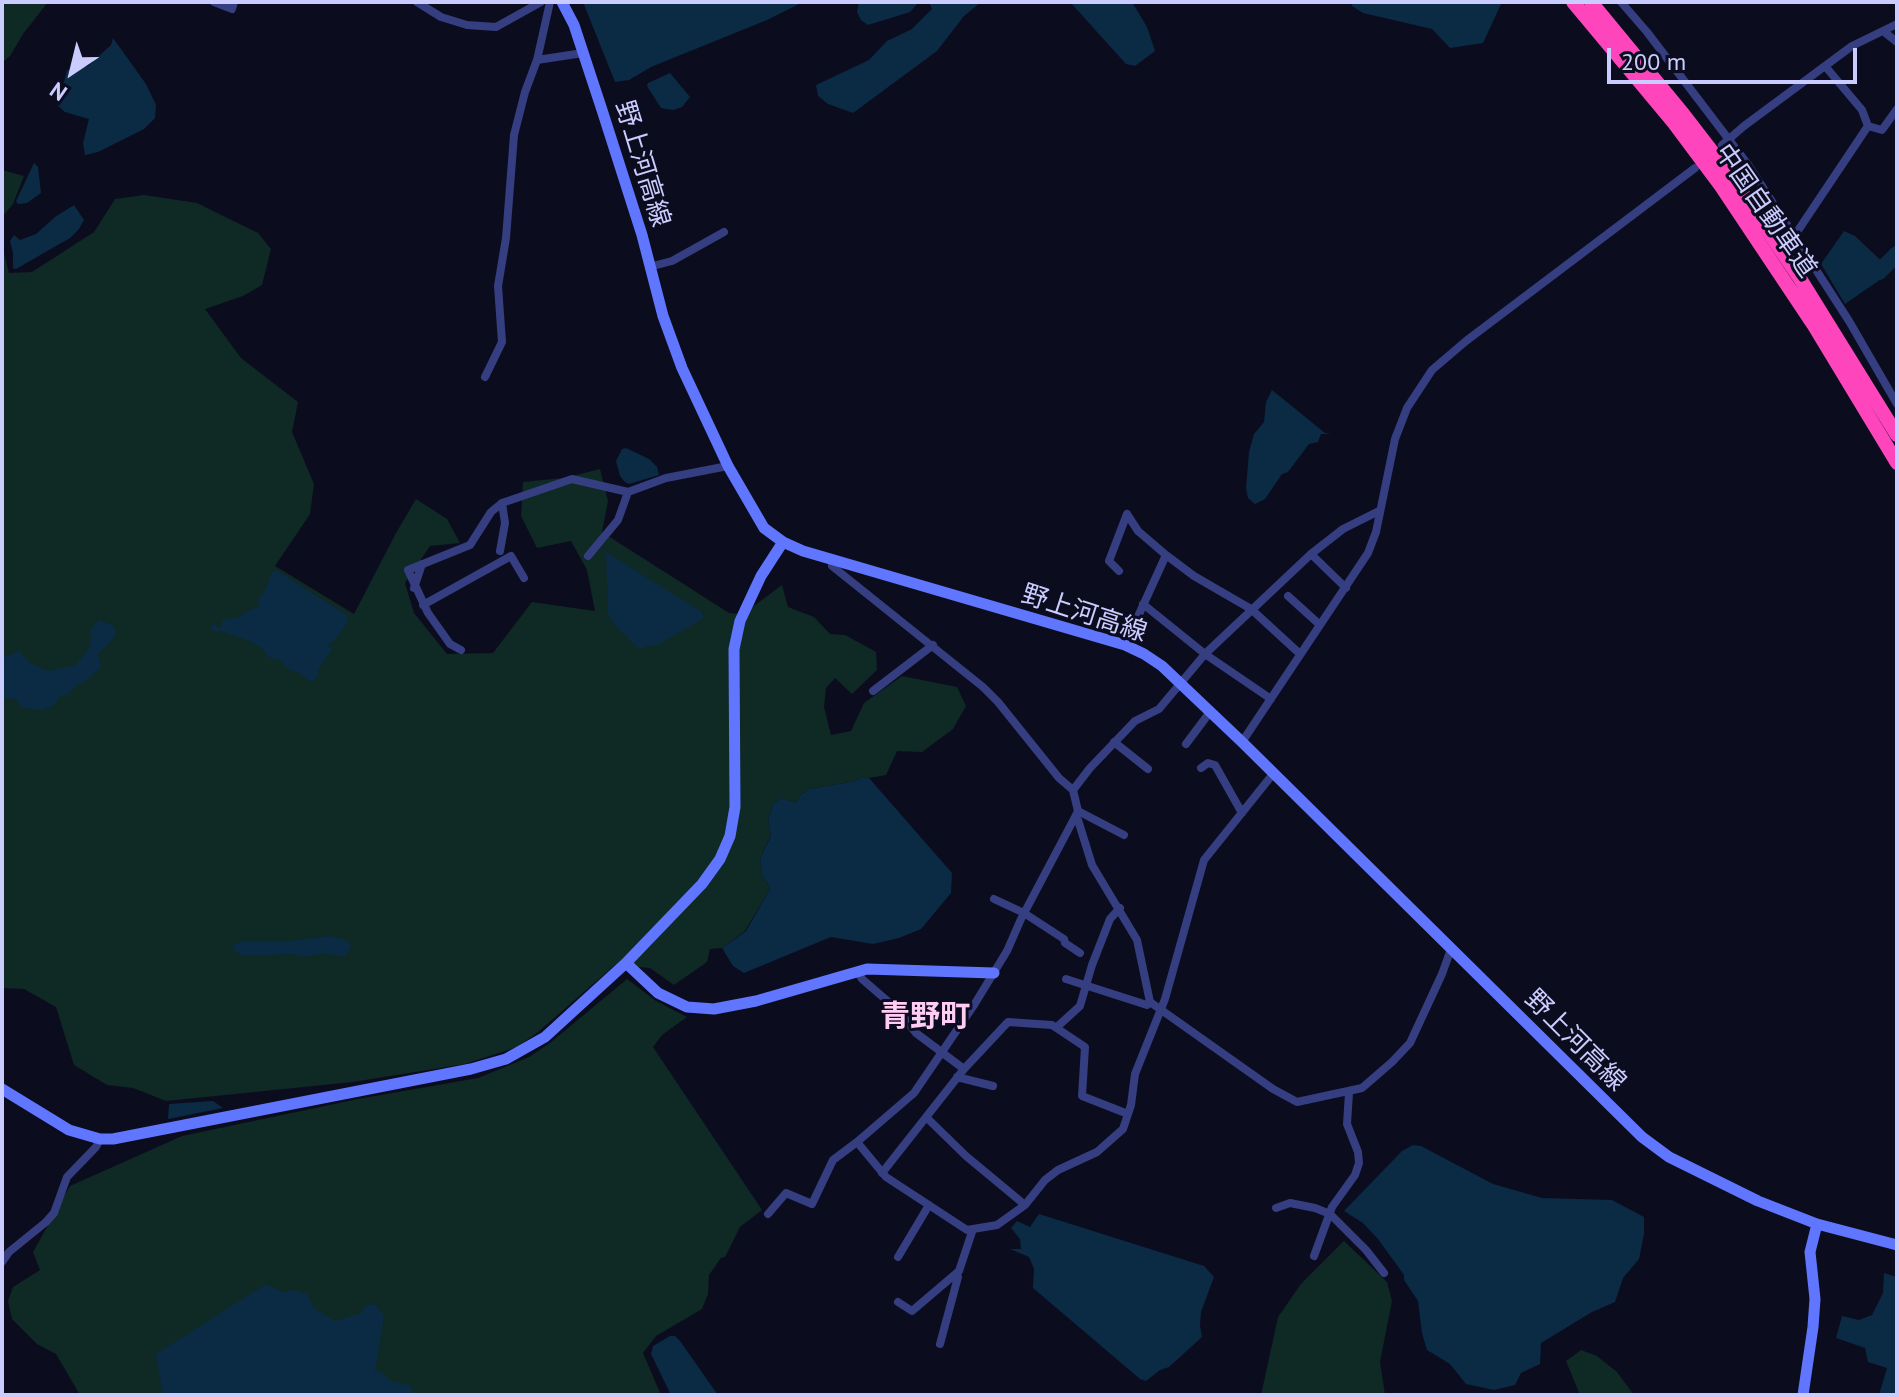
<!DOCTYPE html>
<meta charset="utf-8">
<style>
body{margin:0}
#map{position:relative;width:1899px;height:1397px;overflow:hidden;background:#0c0c1f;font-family:"PT Sans",sans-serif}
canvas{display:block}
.frame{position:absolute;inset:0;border:4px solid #caccff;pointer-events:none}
.north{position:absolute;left:32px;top:32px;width:80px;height:80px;-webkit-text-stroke:6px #0c0c1f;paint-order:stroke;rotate:215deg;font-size:22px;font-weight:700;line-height:32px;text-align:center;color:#caccff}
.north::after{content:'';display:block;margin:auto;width:28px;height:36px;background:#caccff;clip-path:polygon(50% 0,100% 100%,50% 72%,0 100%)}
.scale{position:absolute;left:1607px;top:48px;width:250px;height:36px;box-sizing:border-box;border:4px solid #caccff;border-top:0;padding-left:10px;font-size:24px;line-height:28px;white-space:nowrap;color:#caccff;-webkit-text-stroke:6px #0c0c1f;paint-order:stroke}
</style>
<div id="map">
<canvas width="1899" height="1397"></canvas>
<div class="frame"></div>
<div class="north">N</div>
<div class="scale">200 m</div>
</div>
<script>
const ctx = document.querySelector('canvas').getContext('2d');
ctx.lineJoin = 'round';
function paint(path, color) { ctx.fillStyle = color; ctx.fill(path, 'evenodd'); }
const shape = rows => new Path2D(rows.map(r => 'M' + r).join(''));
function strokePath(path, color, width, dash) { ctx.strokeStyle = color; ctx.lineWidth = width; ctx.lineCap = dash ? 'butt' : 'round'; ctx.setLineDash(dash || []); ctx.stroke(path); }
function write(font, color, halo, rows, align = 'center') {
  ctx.font = font + ' "PT Sans","Noto Sans JP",sans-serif'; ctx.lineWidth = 6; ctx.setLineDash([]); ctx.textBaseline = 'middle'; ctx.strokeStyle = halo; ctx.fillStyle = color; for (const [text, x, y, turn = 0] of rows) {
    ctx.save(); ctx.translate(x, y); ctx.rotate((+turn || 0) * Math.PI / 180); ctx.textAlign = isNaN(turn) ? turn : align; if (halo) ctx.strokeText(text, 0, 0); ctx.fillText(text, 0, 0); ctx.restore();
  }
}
const green = shape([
 [2,2,48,2,23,34,10,56,2,63],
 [2,170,24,176,13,204,2,217],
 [144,195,197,203,258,233,271,249,262,285,243,296,205,309,241,358,298,402,292,432,314,484,310,514,275,566,354,614,396,533,416,499,447,519,460,543,430,546,405,583,414,613,447,654,493,653,532,602,595,611,587,570,571,541,537,548,521,516,523,482,564,478,600,469,608,501,602,532,729,613,743,614,782,585,788,607,814,617,830,634,845,635,876,652,877,670,852,694,835,678,826,688,824,707,831,735,851,731,864,703,902,676,957,687,966,706,953,729,922,752,897,751,886,775,869,778,861,777,855,781,810,789,801,794,796,803,781,798,773,804,768,820,771,835,760,858,762,874,770,889,745,931,722,948,710,949,707,962,674,985,650,968,615,965,538,1032,517,1047,465,1064,353,1082,166,1101,133,1088,107,1085,74,1065,56,1007,24,989,2,988,2,245,9,273,32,272,94,232,115,199],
 [627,979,656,1001,687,1017,662,1035,653,1047,762,1210,740,1227,725,1257,721,1258,709,1275,708,1294,702,1309,656,1336,643,1353,661,1395,80,1395,56,1354,37,1344,12,1319,8,1301,13,1287,40,1270,33,1252,70,1186,182,1136,358,1099,478,1078,529,1057,550,1043],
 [1344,1241,1387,1282,1392,1301,1380,1362,1385,1395,1261,1395,1278,1317,1301,1284],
 [1581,1350,1597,1356,1617,1372,1634,1395,1580,1395,1566,1361]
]);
const water = shape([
 [583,2,803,2,767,20,651,67,629,80,615,82],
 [859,2,919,2,910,12,868,25,861,20,857,12],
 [929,2,981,2,964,16,937,51,853,113,828,104,818,96,816,85,869,60,887,41,912,29,932,9],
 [1070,2,1132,2,1147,27,1155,51,1135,66,1126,64],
 [1352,2,1502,2,1483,43,1450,48,1432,29,1363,13,1352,6],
 [113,38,146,84,156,105,155,118,144,129,98,152,85,155,83,143,89,119,65,112,58,106,67,70,88,66,111,45],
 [670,73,690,97,682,107,673,110,661,108,647,86,648,83],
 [34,163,38,167,41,193,27,203,18,204,16,201],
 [74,205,84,220,79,229,70,238,16,269,13,268,13,253,10,241,14,235,20,240,36,234,55,217],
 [1844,231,1855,236,1890,269,1884,277,1845,304,1821,264],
 [1272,390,1325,433,1331,434,1321,434,1318,442,1309,444,1288,472,1282,474,1265,499,1255,504,1248,498,1246,488,1249,452,1254,434,1264,422,1266,402],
 [626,448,649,459,657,467,659,475,629,484,625,482,620,476,616,461,622,449],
 [606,552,702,612,703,619,657,645,647,646,643,649,637,647,613,623,608,614],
 [276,570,348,616,346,619,348,622,336,639,328,645,332,650,317,671,319,675,311,682,296,671,291,671,280,660,268,657,262,648,247,640,221,631,213,632,211,623,220,628,223,620,239,617,249,610,259,607,258,600,267,587,271,573],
 [99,620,113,625,116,633,111,642,98,654,101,667,83,683,78,684,67,695,61,695,53,706,41,710,22,708,16,699,2,698,2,658,19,651,30,663,48,671,75,665,90,648,91,629],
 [861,777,869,778,952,873,951,893,921,929,899,938,873,944,831,937,744,973,733,966,722,948,746,931,770,889,762,874,760,858,771,836,768,820,773,804,781,798,796,803,801,794,810,789,855,781],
 [329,936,349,941,351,947,344,957,325,953,303,957,292,954,244,956,233,950,234,945,240,942,280,942],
 [213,1101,223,1108,168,1119,169,1104],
 [1413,1145,1421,1146,1493,1184,1542,1198,1612,1200,1644,1217,1644,1234,1639,1259,1623,1278,1615,1302,1592,1312,1541,1343,1540,1364,1521,1373,1515,1385,1494,1390,1466,1384,1450,1364,1427,1350,1422,1333,1418,1301,1404,1280,1404,1275,1378,1239,1363,1223,1344,1211,1402,1151],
 [1039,1214,1204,1266,1214,1277,1201,1312,1200,1326,1202,1337,1169,1367,1160,1370,1146,1381,1140,1379,1033,1288,1034,1269,1029,1257,1010,1249,1021,1249,1020,1239,1011,1228,1017,1221,1030,1227],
 [1884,1273,1897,1277,1897,1395,1879,1395,1887,1368,1868,1362,1865,1348,1836,1338,1842,1316,1859,1320,1872,1315,1883,1293],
 [266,1284,282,1292,294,1290,307,1294,314,1308,335,1321,361,1313,368,1304,376,1305,384,1316,375,1371,382,1373,391,1381,411,1386,413,1395,163,1395,156,1354],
 [670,1336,675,1336,680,1341,718,1395,671,1395,651,1354,653,1346]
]);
const river = shape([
 [1879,272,1897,254]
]);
const street = shape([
 [214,2,232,9,234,2],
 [417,2,441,17,467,25,496,27,541,2],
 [1621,2,1647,32,1749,166,1849,321,1897,404],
 [1883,31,1897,42],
 [537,60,550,2],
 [1825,66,1862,110,1868,126,1882,130,1897,109],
 [1722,145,1744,126,1852,46,1897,24],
 [1795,235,1868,126],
 [649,267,672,261,724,232],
 [485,377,502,342,498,286,506,238,514,135,525,92,537,60,583,53],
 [1127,514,1138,531,1166,555,1194,576,1251,609,1300,654],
 [500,551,505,523,502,503],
 [1311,554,1346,588],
 [588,556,618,520,628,492],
 [832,559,832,566,983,687,998,702,1059,778,1073,790],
 [1119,571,1109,561,1127,514],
 [414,588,422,564],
 [1288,596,1320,625],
 [1143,604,1205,654,1271,699],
 [423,605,511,556,524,578],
 [1125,645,1166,555],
 [461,650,450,644,428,613,408,570,470,545,491,512,502,503,572,479,628,492,666,478,728,466],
 [873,691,933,645],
 [1114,742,1148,769],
 [1242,742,1368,553,1376,532,1395,439,1407,408,1432,370,1466,341,1695,168],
 [1186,744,1210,712],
 [1201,768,1208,763,1215,765,1242,813],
 [1273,774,1204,860,1165,999,1135,1074,1131,1105,1123,1129,1097,1152,1058,1170,1045,1180,1025,1205,997,1225,967,1230,886,1177,857,1142,914,1093,974,1005,1007,951,1021,919,1075,817,1078,811,1073,790,1090,768,1135,721,1159,709,1205,654,1311,554,1343,529,1379,511],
 [1078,811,1124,835],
 [1075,817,1078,820,1092,865,1137,940,1150,1002,1273,1089,1297,1102,1362,1088,1392,1062,1410,1043,1442,974,1451,949],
 [994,899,1024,913,1064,939,1065,943,1080,953],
 [857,971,862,979,899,1011,916,1033,964,1069],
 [1066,979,1147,1005,1150,1002],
 [1057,1027,1080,1006,1092,965,1110,919,1120,908],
 [957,1077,993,1086],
 [926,1117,966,1156,1025,1205],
 [882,1173,964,1069,1008,1022,1052,1025,1085,1047,1082,1096,1128,1114],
 [1276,1208,1290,1203,1315,1208,1330,1214,1366,1250,1384,1273],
 [768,1214,786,1193,812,1204,833,1160,857,1142],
 [1314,1256,1332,1207,1355,1175,1359,1163,1358,1152,1347,1124,1349,1093],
 [898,1257,929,1205],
 [2,1262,9,1252,46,1222,54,1213,67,1177,96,1147,100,1139],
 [898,1302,912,1311,959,1271,973,1229],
 [940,1344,958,1277,956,1274]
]);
const secondary = shape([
 [562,2,574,25,602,110,642,235,663,316,682,368,728,466,764,528,783,542,803,551,1125,645,1144,654,1162,666,1242,742,1642,1137,1669,1157,1758,1201,1817,1224,1897,1245],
 [626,963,658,993,687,1007,714,1009,756,1001,867,969,994,973],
 [2,1089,69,1130,100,1139,113,1139,471,1069,506,1059,545,1037,626,963,702,884,720,859,730,836,735,807,734,649,740,621,761,576,783,542],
 [1803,1395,1813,1327,1815,1299,1810,1252,1817,1224]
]);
const highway = shape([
 [1573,2,1674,123,1721,186,1813,324,1897,463],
 [1591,2,1684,115,1731,176,1799,277,1897,435]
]);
const streetNames = [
 ["野上河高線",642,164,73],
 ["中国自動車道",1765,211,55],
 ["野上河高線",1084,614,18],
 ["野上河高線",1575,1041,45]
];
const quarterNames = [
 ["青野町",925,1017]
];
paint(green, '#0f2924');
paint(water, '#0b2a44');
strokePath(river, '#0b2a44', 16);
strokePath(street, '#353e80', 8);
strokePath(secondary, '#6176ff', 11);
strokePath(highway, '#ff45bc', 14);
write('26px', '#caccff', '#0c0c1f', streetNames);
write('bold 30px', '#ffccf4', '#0c0c1f', quarterNames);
</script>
